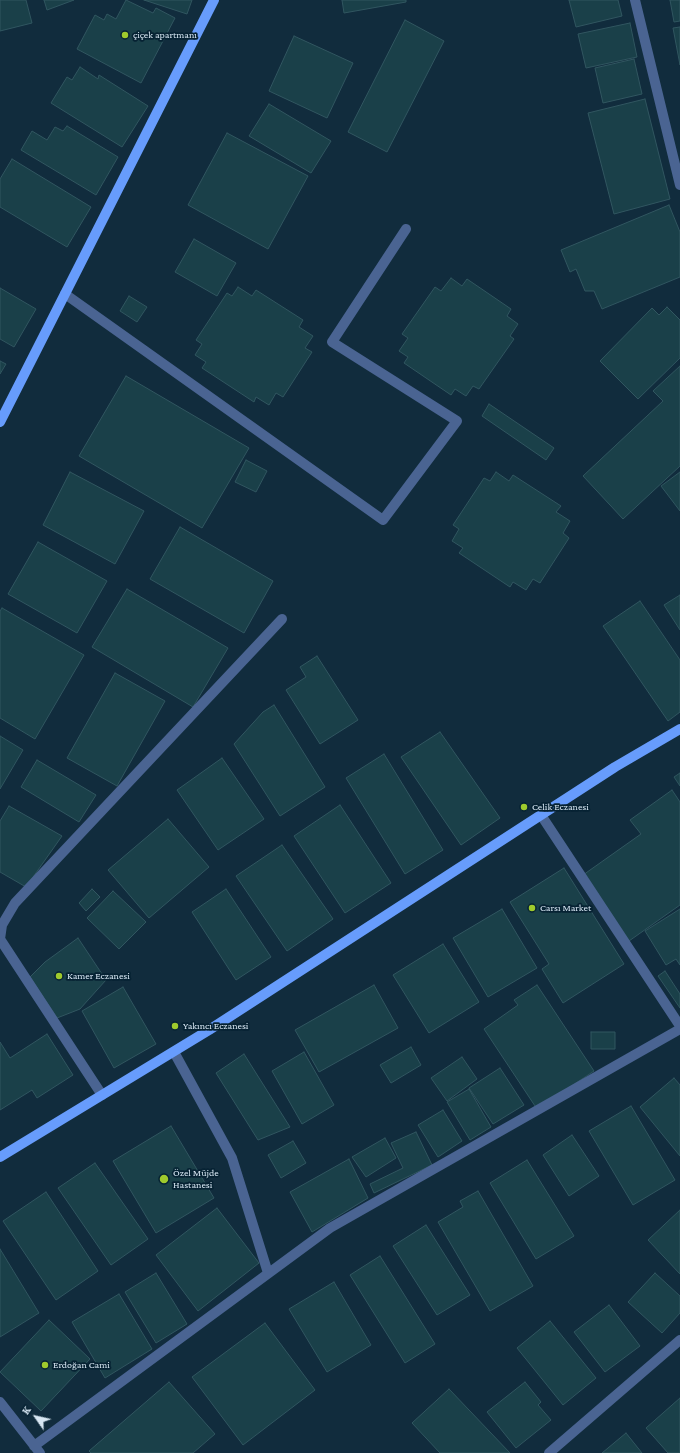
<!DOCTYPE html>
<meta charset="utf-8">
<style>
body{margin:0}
#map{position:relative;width:680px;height:1453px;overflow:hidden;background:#112c3d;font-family:"Crimson Pro",serif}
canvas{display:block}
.north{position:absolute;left:16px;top:1397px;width:40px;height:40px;-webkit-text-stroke:3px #062233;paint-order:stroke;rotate:304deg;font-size:11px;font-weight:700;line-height:16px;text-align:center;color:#d8e7f3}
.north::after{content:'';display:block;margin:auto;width:14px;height:18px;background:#d8e7f3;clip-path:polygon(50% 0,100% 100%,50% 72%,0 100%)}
</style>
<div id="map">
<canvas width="680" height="1453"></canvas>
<div class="north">K</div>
</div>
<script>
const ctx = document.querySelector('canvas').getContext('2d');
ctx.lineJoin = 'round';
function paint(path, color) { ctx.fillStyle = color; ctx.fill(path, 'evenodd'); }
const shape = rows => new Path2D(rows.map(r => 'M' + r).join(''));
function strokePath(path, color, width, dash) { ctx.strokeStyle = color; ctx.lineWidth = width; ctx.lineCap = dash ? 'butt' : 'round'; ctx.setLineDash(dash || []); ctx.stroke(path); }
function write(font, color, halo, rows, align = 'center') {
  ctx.font = font + ' "Crimson Pro",serif'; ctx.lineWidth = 3.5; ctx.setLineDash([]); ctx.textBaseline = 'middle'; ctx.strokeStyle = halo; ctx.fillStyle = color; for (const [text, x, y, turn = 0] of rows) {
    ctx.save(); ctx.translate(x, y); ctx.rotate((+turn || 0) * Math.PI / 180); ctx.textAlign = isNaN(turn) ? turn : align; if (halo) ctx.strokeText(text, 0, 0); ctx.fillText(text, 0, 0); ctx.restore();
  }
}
const building = shape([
 [0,0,26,0,32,23,0,31,0,0],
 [44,0,74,0,47,10,44,0],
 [126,0,153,13,156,8,175,18,141,83,77,49,95,15,104,20,107,14,116,19,126,0],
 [144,0,192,0,187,14,144,0],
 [342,0,406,0,406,2,344,13,342,0],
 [569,0,618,0,622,16,576,27,569,0],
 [670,0,680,0,680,21,674,22,670,0],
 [405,20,444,41,387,152,348,132,405,20],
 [630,23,637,57,586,68,578,34,630,23],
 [680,27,680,65,673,28,680,27],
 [294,36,353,63,327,118,269,91,294,36],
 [634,59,642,94,603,103,595,68,634,59],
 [80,67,98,79,99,75,148,106,122,147,51,103,67,77,72,80,80,67],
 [645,99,670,199,614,214,588,113,645,99],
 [269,104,331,141,311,173,249,136,269,104],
 [67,126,118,157,96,195,21,150,32,131,47,140,55,127,63,131,67,126],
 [227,133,308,176,268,249,188,205,227,133],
 [12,159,91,207,67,247,0,207,0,179,12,159],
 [669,205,680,232,680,277,602,309,594,291,585,291,576,269,570,272,561,250,669,205],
 [194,239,236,263,217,296,175,272,194,239],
 [451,278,462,286,467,279,511,309,507,316,518,324,510,336,514,339,479,389,473,386,466,396,455,389,451,395,404,363,408,357,399,351,408,338,402,334,435,287,441,291,451,278],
 [238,287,252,296,256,290,303,320,299,327,313,336,305,348,312,352,283,397,276,393,269,405,256,397,254,402,202,368,206,362,195,355,202,344,196,340,227,293,232,296,238,287],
 [0,288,36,309,14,347,0,339,0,288],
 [129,296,147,307,137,322,120,311,129,296],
 [667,307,680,320,680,358,638,399,600,361,652,308,659,315,667,307],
 [0,361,6,364,0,374,0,361],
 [680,366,680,466,623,519,583,476,663,401,653,391,680,366],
 [126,376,249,448,202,528,79,456,126,376],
 [489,404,554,448,546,460,482,416,489,404],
 [246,460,267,471,256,492,235,482,246,460],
 [70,472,144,511,115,564,43,525,70,472],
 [496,472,509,481,513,475,561,506,556,512,570,521,563,533,569,538,540,583,533,579,526,590,513,582,510,587,459,553,463,548,452,541,459,529,453,525,484,478,490,481,496,472],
 [680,472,680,511,661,486,680,472],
 [180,527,273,581,244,633,150,579,180,527],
 [38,542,107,581,77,633,8,594,38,542],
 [127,589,228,648,193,707,92,647,127,589],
 [680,595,680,630,664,605,680,595],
 [640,601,680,660,680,712,668,721,603,626,640,601],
 [2,608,84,655,35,739,0,718,0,611,2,608],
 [317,656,358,720,320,744,286,690,306,677,300,667,317,656],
 [115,673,165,701,117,786,67,758,115,673],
 [274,705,325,787,280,816,234,744,263,712,274,705],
 [440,732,500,818,461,845,401,757,440,732],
 [0,736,23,750,0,789,0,736],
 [384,754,443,850,405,874,346,778,384,754],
 [222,758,264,819,218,850,177,790,222,758],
 [37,760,96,795,79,822,21,787,37,760],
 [680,773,680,786,674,777,680,773],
 [672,790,680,802,680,905,629,941,583,875,641,834,630,820,672,790],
 [340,805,391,883,345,913,294,836,340,805],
 [9,806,62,836,26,887,0,872,0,821,9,806],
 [168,819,209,867,149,918,108,870,168,819],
 [282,845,333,919,287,951,236,876,282,845],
 [564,868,624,964,563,1003,542,969,549,964,510,902,564,868],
 [92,889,100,897,86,911,79,903,92,889],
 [226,889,271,957,236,980,192,912,226,889],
 [113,891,146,922,119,949,87,918,113,891],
 [502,909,537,968,488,997,453,938,502,909],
 [680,909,680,965,676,959,666,965,645,931,680,909],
 [78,938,106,980,80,1009,57,1018,30,977,45,962,78,938],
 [443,944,479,1002,429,1033,393,975,443,944],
 [665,971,680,994,680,1008,658,976,665,971],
 [374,985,398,1028,319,1072,295,1030,374,985],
 [537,985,594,1071,537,1109,484,1029,518,1005,514,1000,537,985],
 [123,987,156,1044,114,1068,82,1011,123,987],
 [591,1032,615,1032,615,1049,591,1049,591,1032],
 [47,1034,73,1075,37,1098,32,1090,0,1110,0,1042,10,1058,47,1034],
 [411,1047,421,1065,391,1083,380,1065,411,1047],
 [304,1052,334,1105,302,1124,272,1071,304,1052],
 [244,1054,290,1127,258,1140,216,1073,244,1054],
 [462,1057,477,1079,447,1101,431,1078,462,1057],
 [500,1068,524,1105,493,1124,469,1088,500,1068],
 [674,1078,680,1085,680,1156,640,1107,674,1078],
 [469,1089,491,1127,470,1140,447,1102,469,1089],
 [631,1106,675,1180,633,1205,589,1131,631,1106],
 [443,1110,462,1141,438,1157,418,1125,443,1110],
 [171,1126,214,1198,156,1233,113,1161,171,1126],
 [416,1132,432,1165,374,1193,370,1184,403,1168,391,1143,416,1132],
 [572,1135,599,1176,569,1196,543,1155,572,1135],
 [385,1138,396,1158,366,1177,352,1157,385,1138],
 [293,1141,306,1163,281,1178,268,1155,293,1141],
 [349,1159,368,1198,312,1232,290,1192,349,1159],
 [527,1160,574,1236,536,1259,490,1183,527,1160],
 [95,1163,148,1239,111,1265,58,1188,95,1163],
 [478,1191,533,1286,490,1311,438,1222,463,1207,460,1201,478,1191],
 [46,1192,98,1271,56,1300,3,1221,46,1192],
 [217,1208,259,1263,198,1311,156,1255,217,1208],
 [680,1210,680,1274,648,1240,680,1210],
 [426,1225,470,1295,437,1315,393,1246,426,1225],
 [0,1249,39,1313,0,1337,0,1249],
 [380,1256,435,1344,405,1363,350,1275,380,1256],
 [156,1273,187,1324,156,1343,125,1292,156,1273],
 [655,1273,680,1296,680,1313,662,1333,628,1302,655,1273],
 [334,1282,371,1345,327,1372,289,1309,334,1282],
 [119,1294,152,1349,105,1378,72,1322,119,1294],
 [609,1305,640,1346,605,1372,574,1332,609,1305],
 [49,1320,90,1359,41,1411,0,1372,49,1320],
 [550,1321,596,1378,563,1405,517,1348,550,1321],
 [265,1323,315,1390,243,1445,192,1377,265,1323],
 [169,1382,215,1434,193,1453,91,1453,89,1451,169,1382],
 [525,1382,541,1402,538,1405,551,1420,516,1448,487,1412,525,1382],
 [449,1389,510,1453,440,1453,412,1423,449,1389],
 [680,1398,680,1453,668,1453,646,1428,680,1398],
 [626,1433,642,1453,602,1453,626,1433]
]);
const minor = shape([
 [635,0,680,185],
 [65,294,383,520,457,421,332,342,406,229],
 [541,815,680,1026],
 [174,1052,232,1158,268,1273],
 [102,1095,0,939,2,925,15,903,282,619],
 [0,1402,40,1453],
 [34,1446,330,1228,680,1029],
 [549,1453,680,1340]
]);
const major = shape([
 [0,422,214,0],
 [0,1157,209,1030,615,767,680,729]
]);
const markers = [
 [125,35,4,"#9fca2d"],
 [524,807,4,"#9fca2d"],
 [532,908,4,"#9fca2d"],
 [59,976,4,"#9fca2d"],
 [175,1026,4,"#9fca2d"],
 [164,1179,5,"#9fca2d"],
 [45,1365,4,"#9fca2d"]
];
const poiNames = [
 ["çiçek apartmanı",133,35],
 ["Celik Eczanesi",532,807],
 ["Carsı Market",540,908],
 ["Kamer Eczanesi",67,976],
 ["Yakıncı Eczanesi",183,1026],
 ["Özel Müjde",173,1173],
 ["Hastanesi",173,1185],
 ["Erdoğan Cami",53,1365]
];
paint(building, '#1a4049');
strokePath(building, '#315660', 1);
strokePath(minor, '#4a6492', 10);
strokePath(major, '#679cfc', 10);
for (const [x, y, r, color] of markers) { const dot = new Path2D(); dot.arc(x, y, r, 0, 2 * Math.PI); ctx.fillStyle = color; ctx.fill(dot); strokePath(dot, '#062233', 1.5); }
write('10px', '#d8e7f3', '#062233', poiNames, 'left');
</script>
